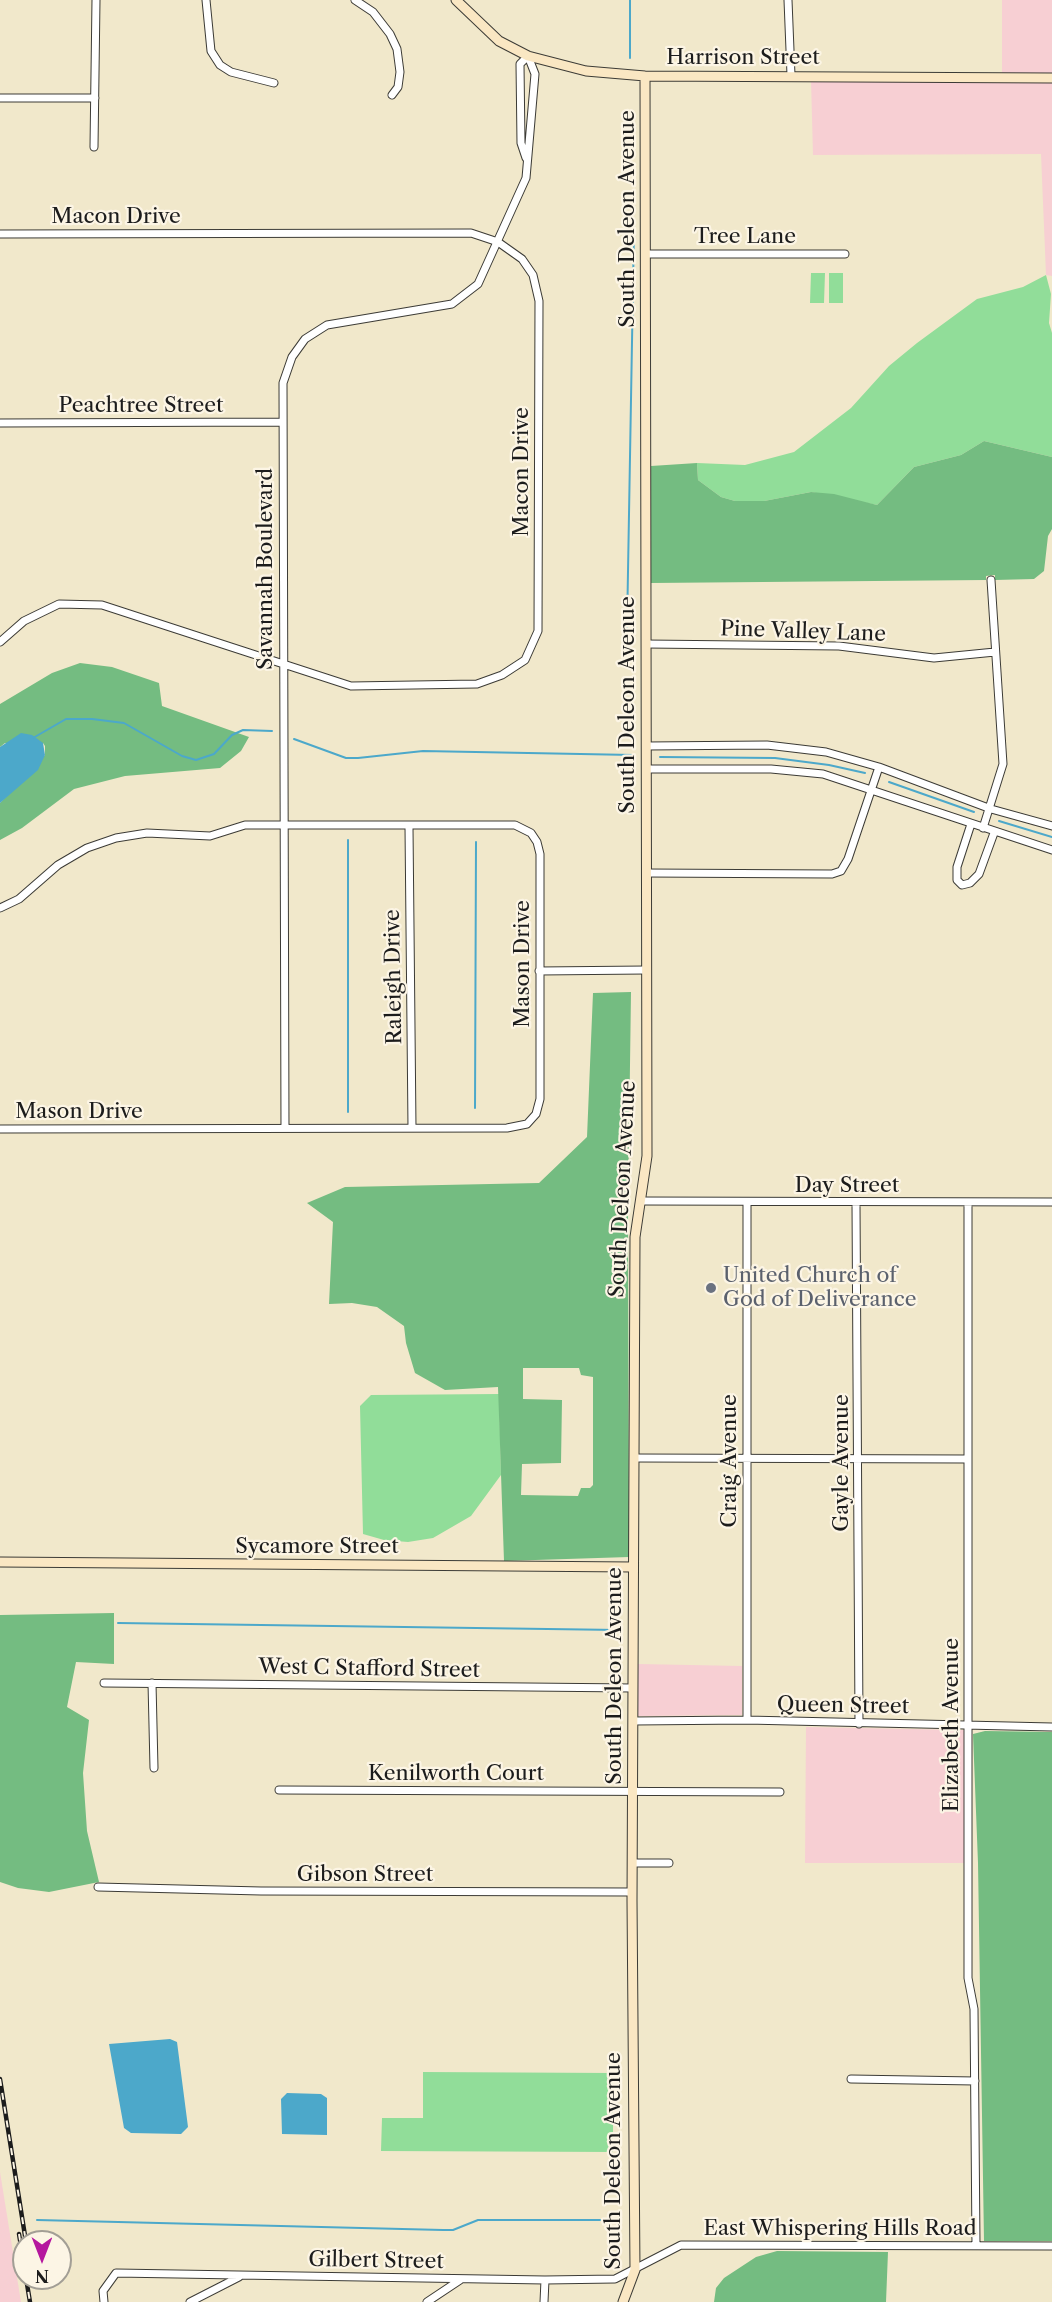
<!DOCTYPE html>
<style>
body{margin:0}
#map{position:relative;width:1052px;height:2302px;overflow:hidden;background:#f1e8cb;font-family:"Libre Caslon Text",serif}
canvas{display:block}
.north{position:absolute;left:12px;top:2230px;width:60px;height:60px;box-sizing:border-box;background:#fcf5e5;border:2px solid #a29e95;border-radius:50%;rotate:180deg;font-size:16px;font-weight:700;line-height:24px;text-align:center;color:#1c1c1c}
.north::after{content:'';display:block;margin:auto;width:21px;height:27px;background:#b5179e;clip-path:polygon(50% 0,100% 100%,50% 72%,0 100%)}
</style>
<div id="map">
<canvas width="1052" height="2302"></canvas>
<div class="north">N</div>
</div>
<script>
const ctx = document.querySelector('canvas').getContext('2d');
ctx.lineJoin = 'round';
function paint(path, color) { ctx.fillStyle = color; ctx.fill(path, 'evenodd'); }
const shape = rows => new Path2D(rows.map(r => 'M' + r).join(''));
function strokePath(path, color, width, dash) { ctx.strokeStyle = color; ctx.lineWidth = width; ctx.lineCap = dash ? 'butt' : 'round'; ctx.setLineDash(dash || []); ctx.stroke(path); }
function write(font, color, halo, rows, align = 'center') {
  ctx.font = font + ' "Libre Caslon Text",serif'; ctx.lineWidth = 4.5; ctx.setLineDash([]); ctx.textBaseline = 'middle'; ctx.strokeStyle = halo; ctx.fillStyle = color; for (const [text, x, y, turn = 0] of rows) {
    ctx.save(); ctx.translate(x, y); ctx.rotate((+turn || 0) * Math.PI / 180); ctx.textAlign = isNaN(turn) ? turn : align; if (halo) ctx.strokeText(text, 0, 0); ctx.fillText(text, 0, 0); ctx.restore();
  }
}
const built = shape([
 [1002,0,1052,0,1052,73,1002,73],
 [811,80,1052,83,1052,276,1046,275,1041,154,813,155],
 [638,1664,742,1666,742,1715,638,1716],
 [806,1727,964,1730,964,1863,805,1863],
 [0,2172,21,2302,0,2302]
]);
const green = shape([
 [811,273,825,273,824,303,810,303],
 [829,273,843,273,843,303,829,303],
 [1046,275,1051,294,1049,323,1052,333,1052,457,984,441,961,455,914,467,877,505,811,492,764,501,735,501,721,497,698,480,697,463,745,465,794,452,851,408,889,366,917,343,977,299,1023,287],
 [499,1394,501,1475,471,1516,433,1538,408,1542,384,1540,363,1534,360,1406,371,1395],
 [423,2072,613,2073,613,2152,381,2151,382,2118,423,2118]
]);
const forest = shape([
 [984,441,1052,457,1052,529,1048,536,1044,571,1034,579,995,580,995,575,986,576,986,580,651,583,651,466,697,463,698,480,721,497,735,501,764,501,811,492,834,494,877,505,914,467,961,455],
 [80,663,112,667,159,683,162,706,249,737,241,751,220,768,125,776,74,789,22,828,0,840,0,803,45,755,45,746,43,743,5,743,0,747,0,704,52,673],
 [631,992,628,1210,629,1557,504,1561,498,1387,445,1390,415,1373,406,1343,404,1326,377,1307,352,1303,329,1304,333,1222,307,1203,345,1187,539,1183,587,1137,593,993],
 [523,1368,579,1368,581,1375,593,1377,593,1485,590,1488,581,1488,578,1496,521,1495,522,1464,561,1463,562,1400,523,1399],
 [114,1613,114,1664,76,1662,67,1707,89,1720,83,1773,87,1831,99,1882,49,1892,18,1888,0,1882,0,1615],
 [985,1731,1052,1732,1052,2241,984,2241,978,1863,973,1734],
 [777,2251,888,2252,886,2302,714,2302,716,2288,724,2278,756,2257]
]);
const water = shape([
 [21,733,32,735,43,743,45,755,38,770,0,803,0,747],
 [170,2039,177,2042,188,2127,181,2134,131,2133,124,2128,109,2044],
 [287,2093,321,2094,327,2098,327,2135,282,2134,281,2099]
]);
const stream = shape([
 [630,58,630,0],
 [627,629,634,227],
 [33,738,66,719,92,719,124,723,182,756,196,760,214,754,232,735,243,730,272,731],
 [294,739,346,758,358,758,423,751,633,755],
 [660,757,775,758,829,765,865,773],
 [889,782,974,812],
 [999,821,1052,837],
 [348,840,348,1112],
 [475,1108,476,842],
 [118,1623,619,1630],
 [37,2220,443,2230,453,2230,478,2220,607,2220]
]);
const street = shape([
 [206,0,211,51,220,65,231,72,274,83],
 [355,0,373,12,390,34,397,49,400,72,398,87,392,95],
 [788,0,791,75],
 [0,98,95,98],
 [94,147,96,0],
 [0,234,471,233,498,242,522,259,533,275,539,301,538,631,525,660,502,675,477,684,351,686,102,605,59,604,24,621,0,642],
 [646,254,845,254],
 [0,423,282,422],
 [646,644,839,646,934,658,995,652],
 [647,746,767,745,826,752,879,767,991,809,1052,826],
 [646,769,771,769,823,774,1052,850],
 [971,824,957,867,957,880,962,885,970,883,979,874,994,833],
 [409,827,412,1128],
 [983,828,1003,764,991,580],
 [646,873,832,874,841,871,848,859,879,767],
 [0,908,19,899,58,865,87,848,116,838,147,833,210,836,245,825,515,825,531,833,537,842,540,854,540,1099,536,1114,527,1124,507,1128,0,1129],
 [539,971,646,970],
 [285,1128,283,383,292,357,305,339,327,325,452,304,478,284,526,178,535,74,528,56,520,64,521,143,526,158],
 [641,1201,1052,1202],
 [856,1203,859,1724],
 [968,1203,968,1978,974,2009,976,2246],
 [635,1458,967,1459],
 [104,1683,633,1688],
 [152,1683,154,1768],
 [747,1720,747,1202],
 [634,1721,747,1720,1052,1727],
 [279,1790,780,1792],
 [632,1863,669,1863],
 [98,1887,261,1891,632,1892],
 [851,2079,975,2081],
 [104,2302,103,2291,116,2273,545,2280,615,2279,681,2245,1052,2246],
 [190,2302,239,2277],
 [427,2302,460,2280],
 [544,2302,545,2280]
]);
const secondary = shape([
 [456,0,499,41,528,56,586,71,645,76,1052,78],
 [0,1562,633,1567],
 [623,2302,635,2270,632,1900,635,1237,647,1156,645,76]
]);
const rail = shape([
 [0,2079,26,2242],
 [19,2234,24,2265],
 [26,2278,30,2302]
]);
const markers = [
 [711,1288,6,"#6b7280"]
];
const streetNames = [
 ["Harrison Street",743,58],
 ["Macon Drive",116,217],
 ["South Deleon Avenue",628,219,-90],
 ["Tree Lane",745,237],
 ["Peachtree Street",141,406],
 ["Macon Drive",522,472,-90],
 ["Savannah Boulevard",266,569,-90],
 ["Pine Valley Lane",803,632,2],
 ["South Deleon Avenue",628,705,-90],
 ["Mason Drive",523,964,-90],
 ["Raleigh Drive",394,977,-91],
 ["Mason Drive",79,1112],
 ["Day Street",847,1186],
 ["South Deleon Avenue",623,1189,-87],
 ["Craig Avenue",730,1461,-90],
 ["Gayle Avenue",842,1463,-90],
 ["Sycamore Street",317,1547],
 ["West C Stafford Street",369,1669,1],
 ["South Deleon Avenue",615,1676,-90],
 ["Queen Street",843,1706,1],
 ["Elizabeth Avenue",952,1725,-90],
 ["Kenilworth Court",456,1774],
 ["Gibson Street",365,1875],
 ["South Deleon Avenue",614,2161,-90],
 ["East Whispering Hills Road",840,2229],
 ["Gilbert Street",376,2261,1]
];
const worshipNames = [
 ["United Church of",723,1276],
 ["God of Deliverance",723,1300]
];
paint(built, '#f7cfd3');
paint(green, '#91dd99');
paint(forest, '#74bc81');
paint(water, '#4ca8ca');
strokePath(stream, '#4ca8ca', 2);
strokePath(street, '#3c3b36', 9);
strokePath(secondary, '#3c3b36', 11);
strokePath(street, '#fff', 7);
strokePath(secondary, '#fae7c3', 9);
strokePath(rail, '#1c1c1c', 4.5);
strokePath(rail, '#fcf5e5', 2, [7]);
for (const [x, y, r, color] of markers) { const dot = new Path2D(); dot.arc(x, y, r, 0, 2 * Math.PI); ctx.fillStyle = color; ctx.fill(dot); strokePath(dot, '#fcf5e5', 2); }
write('21px', '#1c1c1c', '#fcf5e5', streetNames);
write('21px', '#5b616d', '#fcf5e5', worshipNames, 'left');
</script>
